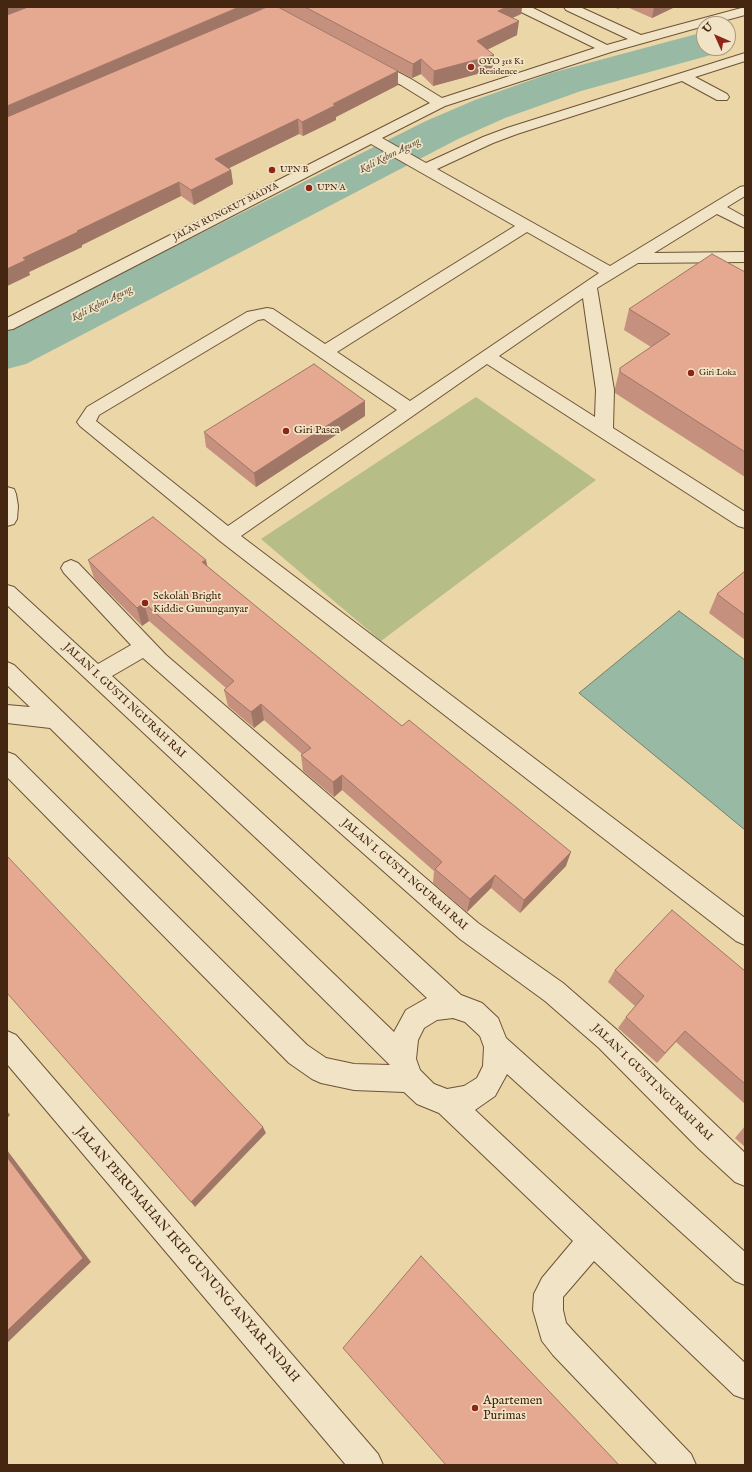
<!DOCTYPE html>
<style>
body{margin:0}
#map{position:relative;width:752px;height:1472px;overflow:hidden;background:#ead6a7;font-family:"IM FELL English",serif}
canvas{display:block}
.frame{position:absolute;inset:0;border:8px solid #452611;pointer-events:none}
.north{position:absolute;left:696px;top:16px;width:40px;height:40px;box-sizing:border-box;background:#f1e4c6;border:1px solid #ac987e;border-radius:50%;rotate:315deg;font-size:11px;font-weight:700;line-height:16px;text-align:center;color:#452611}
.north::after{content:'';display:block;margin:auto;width:14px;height:18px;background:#8f2418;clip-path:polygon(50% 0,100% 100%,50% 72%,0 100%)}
</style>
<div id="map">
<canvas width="752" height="1472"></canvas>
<div class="frame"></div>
<div class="north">U</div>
</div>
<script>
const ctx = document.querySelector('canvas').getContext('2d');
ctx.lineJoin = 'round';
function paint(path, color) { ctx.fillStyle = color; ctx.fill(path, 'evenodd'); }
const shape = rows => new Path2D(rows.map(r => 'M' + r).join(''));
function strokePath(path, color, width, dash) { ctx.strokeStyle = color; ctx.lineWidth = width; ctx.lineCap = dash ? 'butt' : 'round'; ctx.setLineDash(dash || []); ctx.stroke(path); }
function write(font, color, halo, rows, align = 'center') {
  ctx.font = font + ' "IM FELL English",serif'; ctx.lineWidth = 3.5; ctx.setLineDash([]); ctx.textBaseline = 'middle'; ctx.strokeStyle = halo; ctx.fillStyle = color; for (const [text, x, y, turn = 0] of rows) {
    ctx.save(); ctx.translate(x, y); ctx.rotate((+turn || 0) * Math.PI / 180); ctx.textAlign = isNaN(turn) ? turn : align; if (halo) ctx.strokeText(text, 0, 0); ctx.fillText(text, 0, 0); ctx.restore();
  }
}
const green = shape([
 [476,397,596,480,381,641,261,539]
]);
const water = shape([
 [679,611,745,660,745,830,579,693,679,611]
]);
const river = shape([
 [704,32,704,48,722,48,718,53,581,91,505,118,458,139,26,364,7,369,7,330,426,121,475,100,551,73,704,32]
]);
const minor = shape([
 [515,7,531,7,607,45,628,39,566,10,564,7,580,7,641,35,745,7,745,15,712,24,704,24,704,26,611,52,445,106,382,138,426,163,483,137,507,128,745,53,745,61,695,77,727,94,729,97,727,100,717,100,682,81,517,134,493,143,437,169,610,266,740,187,745,186,745,196,727,207,745,217,745,228,717,214,654,253,745,252,745,262,638,263,597,288,614,390,613,428,745,512,745,528,738,526,487,364,241,536,745,918,745,945,736,941,220,541,80,426,77,422,87,407,247,312,267,308,273,309,325,344,515,226,371,144,13,329,7,330,7,318,430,103,401,85,367,67,365,64,367,61,377,61,411,79,442,98,595,48,517,10,515,7],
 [527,232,599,273,410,401,337,352,527,232],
 [583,298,596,390,595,417,499,356,583,298],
 [264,319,397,410,228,526,96,421,99,415,258,320,264,319],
 [7,487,14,489,16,494,18,506,17,519,14,524,7,526,7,487],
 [71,560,78,563,166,655,478,923,563,983,617,1030,745,1153,745,1186,735,1182,698,1148,599,1048,545,1001,460,939,143,658,112,676,461,995,482,1003,498,1018,506,1038,745,1252,745,1285,735,1281,507,1074,495,1096,475,1110,745,1363,745,1399,734,1395,594,1261,563,1297,563,1310,566,1323,575,1333,691,1454,696,1465,658,1465,553,1355,542,1341,533,1310,534,1294,542,1278,573,1241,439,1113,417,1104,404,1092,354,1090,321,1083,312,1079,289,1063,7,777,7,752,15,755,307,1045,326,1058,354,1064,390,1065,50,728,7,723,7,705,30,707,7,685,7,662,14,665,394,1032,406,1010,427,998,7,605,7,585,14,587,98,664,131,645,64,573,61,568,64,563,71,560],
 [453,1018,465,1022,480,1036,484,1047,483,1066,477,1078,464,1086,447,1089,434,1084,420,1070,416,1059,418,1040,424,1028,437,1020,453,1018],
 [7,1031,16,1035,378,1454,383,1465,346,1465,7,1064,7,1031]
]);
const wall = shape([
 [278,7,522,7,521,14,512,18,517,35,487,50,494,55,492,70,433,86,421,74,412,78],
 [614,7,622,7,618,9],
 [627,7,675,7,652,18],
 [262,9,398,85,336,117,336,120,303,136,299,134,229,168,231,170,233,184,194,205,181,196,82,245,82,247,29,272,30,275,7,286],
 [745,272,745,477,615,393,615,388,620,368,651,347,624,330,629,309],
 [365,416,256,487,206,447,204,432],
 [88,560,207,566,566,866,520,913,491,888,467,912,433,883,434,871,342,790,334,797,303,771,301,755,302,754,264,720,254,728,228,706,224,690,226,688,149,621,142,626,94,578],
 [745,571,745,640,709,613,717,594],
 [615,970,745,971,745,1104,676,1042,657,1063,618,1028,626,1017,635,1006,608,982],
 [745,1126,745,1147,735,1138]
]);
const shadedWall = shape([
 [7,7,38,7,7,19],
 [239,7,262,7,262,12,7,122,7,106],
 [507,7,522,7,521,14,497,25,498,11],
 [654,7,675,7,652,18],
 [519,21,517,35,476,55,477,41],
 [494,55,492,70,433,86,434,71],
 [421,59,421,74,412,78,413,64],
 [398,71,398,85,336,117,336,120,303,136,302,122,333,104],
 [298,119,299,134,217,174,215,159],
 [231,170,233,184,194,205,191,190],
 [179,182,181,196,82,245,82,247,29,272,30,275,7,286,7,269,23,258,77,231],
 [365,401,365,416,256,487,254,473],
 [206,560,210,578,202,562],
 [144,603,149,621,142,626,137,608],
 [261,704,264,720,254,728,251,712],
 [342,775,342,790,334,797,333,782],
 [571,852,566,866,520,913,524,900],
 [495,875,491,888,467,912,470,899],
 [7,1111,10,1115,7,1118],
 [263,1127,266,1133,195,1207,191,1202],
 [7,1150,91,1262,7,1343]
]);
const building = shape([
 [28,7,239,7,7,106,7,15,28,7],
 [267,7,278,7,398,71,333,104,336,105,302,122,298,119,215,159,231,170,191,190,179,182,77,231,78,232,23,258,26,260,7,269,7,117,267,7],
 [305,7,507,7,498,11,519,21,477,41,494,55,434,71,421,59,413,64,305,7],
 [712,254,745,272,745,452,620,372,620,368,670,334,629,309,712,254],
 [314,364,365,401,254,473,204,432,314,364],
 [153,517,206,560,202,562,402,726,409,720,571,852,524,900,495,875,470,899,435,869,442,862,342,775,333,782,301,755,311,748,261,704,251,712,224,690,234,681,144,603,137,608,88,560,153,517],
 [745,571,745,615,717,594,745,571],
 [7,856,263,1127,191,1202,7,993,7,856],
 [672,910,745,971,745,1084,685,1031,665,1053,626,1017,644,996,615,970,672,910],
 [7,1157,83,1258,7,1331,7,1157],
 [421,1256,619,1465,446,1465,343,1348,421,1256]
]);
const markers = [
 [471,67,4,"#8f2418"],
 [272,170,4,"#8f2418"],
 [309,188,4,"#8f2418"],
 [691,373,4,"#8f2418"],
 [286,431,4,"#8f2418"],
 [145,603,4,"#8f2418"],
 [475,1408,4,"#8f2418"]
];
const farPoinames = [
 ["OYO 318 K1",479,62],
 ["Residence",479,72],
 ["UPN B",280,170],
 ["UPN A",317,188],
 ["Giri Loka",699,373]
];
const farStreetnames = [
 ["JALAN RUNGKUT MADYA",226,212,-27]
];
const farWaternames = [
 ["Kali Kebon Agung",390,156,-27],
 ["Kali Kebon Agung",102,304,-27]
];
const poiNames = [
 ["Giri Pasca",294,431],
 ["Sekolah Bright",153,597],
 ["Kiddie Gununganyar",153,610]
];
const streetNames = [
 ["JALAN I. GUSTI NGURAH RAI",124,701,43],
 ["JALAN I. GUSTI NGURAH RAI",404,875,41],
 ["JALAN I. GUSTI NGURAH RAI",652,1083,44]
];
const nearStreetnames = [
 ["JALAN PERUMAHAN IKIP GUNUNG ANYAR INDAH",187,1255,49]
];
const nearPoinames = [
 ["Apartemen",483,1401],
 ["Purimas",483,1416]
];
paint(green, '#b7bd87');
paint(water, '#98b9a4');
strokePath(water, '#777e69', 1);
paint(river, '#98b9a4');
strokePath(minor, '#6e5236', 2);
paint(minor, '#f1e4c6');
paint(wall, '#c5907d');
paint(shadedWall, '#a07666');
paint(building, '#e5a891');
strokePath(building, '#a07666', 1);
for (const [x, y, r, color] of markers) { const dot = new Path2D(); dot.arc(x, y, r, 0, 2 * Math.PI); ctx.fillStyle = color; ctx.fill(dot); strokePath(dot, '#f1e4c6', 1.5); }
write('9px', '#452611', '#f1e4c6', farPoinames, 'left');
write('9px', '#452611', '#f1e4c6', farStreetnames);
write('italic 10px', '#5a4b36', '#f1e4c6', farWaternames);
write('11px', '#452611', '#f1e4c6', poiNames, 'left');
write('11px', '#452611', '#f1e4c6', streetNames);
write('13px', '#452611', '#f1e4c6', nearStreetnames);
write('13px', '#452611', '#f1e4c6', nearPoinames, 'left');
</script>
